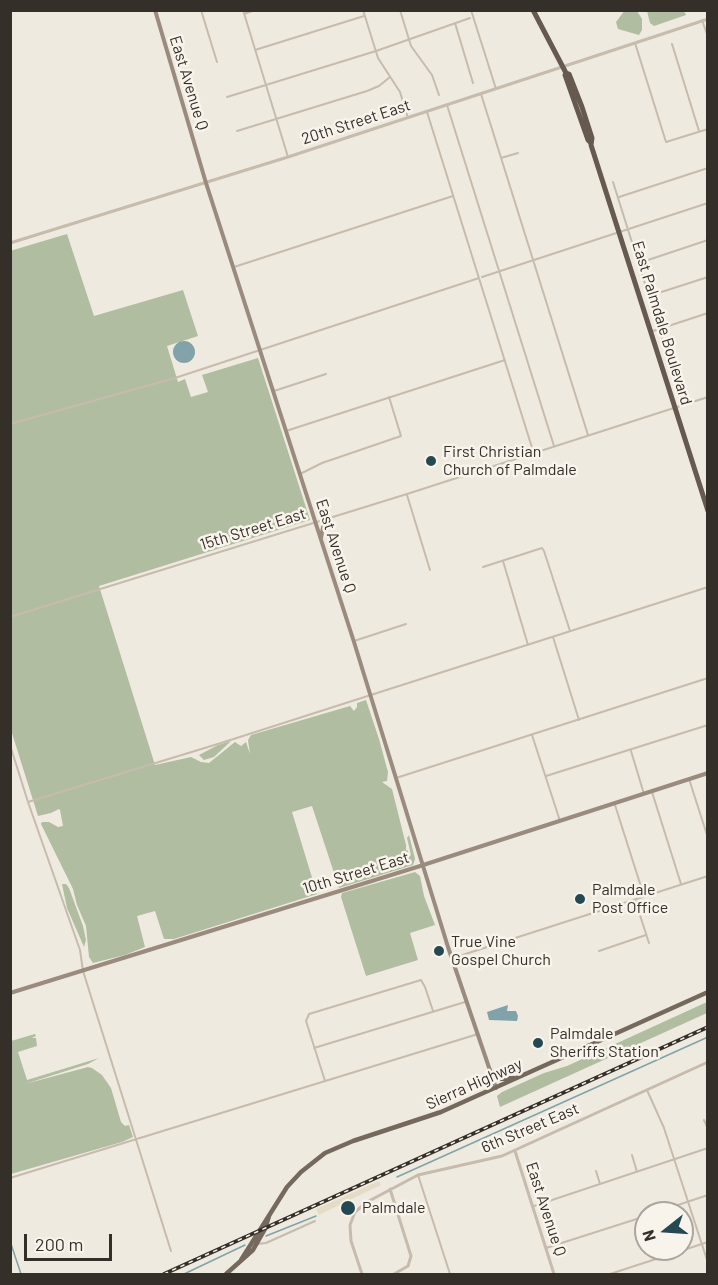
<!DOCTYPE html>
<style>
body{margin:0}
#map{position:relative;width:718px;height:1285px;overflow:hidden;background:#efeadf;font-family:Barlow,sans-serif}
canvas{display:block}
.frame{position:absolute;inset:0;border:12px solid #352f2a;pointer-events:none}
.north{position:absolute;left:634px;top:1201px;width:60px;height:60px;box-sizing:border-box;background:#f8f3eb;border:2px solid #aaa59e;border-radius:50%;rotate:253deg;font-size:16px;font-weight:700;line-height:24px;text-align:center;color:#352f2a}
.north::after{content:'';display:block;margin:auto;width:21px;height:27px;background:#254952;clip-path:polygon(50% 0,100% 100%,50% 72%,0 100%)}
.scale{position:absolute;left:24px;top:1234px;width:88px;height:27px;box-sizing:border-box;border:3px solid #352f2a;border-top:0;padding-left:8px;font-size:18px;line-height:21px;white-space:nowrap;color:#352f2a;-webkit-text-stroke:4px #f8f3eb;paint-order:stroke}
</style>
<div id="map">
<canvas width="718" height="1285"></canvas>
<div class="frame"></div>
<div class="north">N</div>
<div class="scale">200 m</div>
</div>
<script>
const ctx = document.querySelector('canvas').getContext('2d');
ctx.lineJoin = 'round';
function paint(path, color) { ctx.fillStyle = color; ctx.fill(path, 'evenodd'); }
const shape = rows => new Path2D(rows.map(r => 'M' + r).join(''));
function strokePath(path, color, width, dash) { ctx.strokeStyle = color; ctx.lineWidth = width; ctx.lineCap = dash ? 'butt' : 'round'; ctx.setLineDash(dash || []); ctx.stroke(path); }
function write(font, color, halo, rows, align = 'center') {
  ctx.font = font + ' Barlow,sans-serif'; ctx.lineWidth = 5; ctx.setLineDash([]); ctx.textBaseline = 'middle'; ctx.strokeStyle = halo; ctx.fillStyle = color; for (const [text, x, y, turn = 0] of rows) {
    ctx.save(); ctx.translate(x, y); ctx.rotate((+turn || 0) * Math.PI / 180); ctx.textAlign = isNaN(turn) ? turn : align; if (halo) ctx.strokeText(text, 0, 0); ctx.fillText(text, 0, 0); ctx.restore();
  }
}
const green = shape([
 [625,10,637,11,642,19,642,30,639,35,618,29,616,22],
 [647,11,684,11,686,15,654,26,650,23],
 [67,234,94,316,183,290,198,336,167,346,178,382,185,379,191,397,208,392,202,375,258,358,310,520,99,586,155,765,191,757,201,762,209,763,235,742,241,746,246,742,250,754,248,740,251,735,350,706,354,711,357,707,357,703,366,700,379,739,388,772,387,781,382,782,392,789,406,845,406,850,408,851,409,856,411,855,407,838,409,835,415,859,413,865,339,888,312,806,292,812,317,894,174,939,164,939,155,911,137,916,145,947,125,955,93,963,89,957,86,926,77,905,73,889,41,824,42,822,49,822,58,827,63,826,60,810,59,809,51,813,38,816,11,730,10,251],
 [231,741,214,757,204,760,199,755,218,745],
 [415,872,420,876,424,896,435,925,410,933,418,960,366,976,341,897,342,893],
 [62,884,66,884,69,888,83,926,86,940,84,947,67,908],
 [707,1002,707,1013,500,1107,497,1096,502,1092,544,1073,567,1066],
 [35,1034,36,1036,32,1038,36,1038,37,1046,18,1052,27,1080,99,1058,88,1064,25,1084,88,1067,92,1068,102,1075,111,1088,121,1122,125,1126,129,1125,133,1137,122,1142,11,1174,11,1041]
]);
const plaza = shape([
 [379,1181,381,1185,319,1215,316,1209]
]);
const water = shape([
 '173 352a11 11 0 1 1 22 0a11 11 0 1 1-22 0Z',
 [508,1005,507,1011,516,1011,518,1016,517,1021,489,1020,487,1012]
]);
const stream = shape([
 [397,1177,708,1037],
 [266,1236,316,1216],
 [10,1241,21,1274],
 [184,1274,245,1245]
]);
const minor = shape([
 [201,10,217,62],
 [243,10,288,157],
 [363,10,378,58,400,92,408,118],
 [400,10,411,46,432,75,439,95],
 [471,10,496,89],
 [244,14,255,10],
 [702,20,708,37],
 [455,23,473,83],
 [635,43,666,142,708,129],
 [672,44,699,131],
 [255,50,364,16],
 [481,94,588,435],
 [227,97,376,51,470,18],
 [447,105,554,446],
 [427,112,534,454],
 [237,131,367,91,379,86,390,77],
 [501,158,518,153],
 [613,182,664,344],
 [619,197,708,168],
 [639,263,708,240],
 [234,267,453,196],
 [482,277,708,203],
 [649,296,708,277],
 [650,332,708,313],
 [274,391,326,374],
 [10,424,175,378,479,278],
 [286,431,505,360],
 [300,474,322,463,401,436,389,397],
 [407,495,430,570],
 [503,561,528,645],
 [483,567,542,548,544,551,570,631],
 [10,617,407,494,708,397],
 [553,637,579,720],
 [354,641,406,624],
 [532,735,560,821],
 [10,745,28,802,80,950,83,971,171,1251],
 [631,751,644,794],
 [546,776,708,725],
 [396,778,708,678],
 [689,779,708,838],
 [652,792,681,884],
 [28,802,221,743,708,587],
 [615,805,644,896],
 [635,900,649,943],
 [599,951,646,935],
 [453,958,708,876],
 [314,1048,465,1002],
 [325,1081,306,1021,309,1014,421,980,425,987,433,1011],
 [647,1090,664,1128,708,1263],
 [704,1120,708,1129],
 [632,1155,637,1172],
 [596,1171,600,1184],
 [418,1175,450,1274],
 [10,1178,478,1034],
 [534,1206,708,1148],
 [654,1213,708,1195],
 [257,1244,266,1243,315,1221],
 [546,1248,646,1216],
 [610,1274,708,1242]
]);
const tertiary = shape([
 [10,243,288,157,708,19],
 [515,1151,554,1274],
 [390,1189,411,1256,408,1266,394,1274],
 [362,1274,351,1241,350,1225,355,1212,367,1202,418,1175,502,1156,708,1062]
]);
const secondary = shape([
 [155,10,206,183,354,642,448,947,496,1088],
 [321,538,323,527,330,518],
 [10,993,417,867,708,773]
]);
const primary = shape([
 [490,1071,497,1079,514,1078],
 [241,1260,287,1187,301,1172,325,1153,353,1141,441,1112,708,992],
 [226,1274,253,1250,265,1229,269,1216]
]);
const trunk = shape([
 [533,10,566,73,565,75,588,140,591,143],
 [566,73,569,74,582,107,592,138,591,145,708,511]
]);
const rail = shape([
 [164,1274,708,1027]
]);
const markers = [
 [431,461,6,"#254952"],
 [580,899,6,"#254952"],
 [439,951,6,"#254952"],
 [538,1043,6,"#254952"],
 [348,1208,8,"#254952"]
];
const streetNames = [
 ["East Avenue Q",189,83,73],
 ["20th Street East",356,122,-18],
 ["East Palmdale Boulevard",662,323,73],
 ["15th Street East",253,529,-17],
 ["East Avenue Q",336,546,72],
 ["10th Street East",356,873,-17],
 ["Sierra Highway",474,1084,-24],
 ["6th Street East",530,1128,-23],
 ["East Avenue Q",546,1209,72]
];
const poiNames = [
 ["First Christian",443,452],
 ["Church of Palmdale",443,470],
 ["Palmdale",592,890],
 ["Post Office",592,908],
 ["True Vine",451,942],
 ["Gospel Church",451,960],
 ["Palmdale",550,1034],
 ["Sheriffs Station",550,1052],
 ["Palmdale",362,1208]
];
paint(green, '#b0bda0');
paint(plaza, '#e5dcc8');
paint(water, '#81a2a9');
strokePath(stream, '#81a2a9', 1.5);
strokePath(minor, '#c6bbac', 2);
strokePath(tertiary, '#c6bbac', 3);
strokePath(secondary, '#9a8b7e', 4);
strokePath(primary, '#75685d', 4.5);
strokePath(trunk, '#655950', 5);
strokePath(rail, '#352f2a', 4);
strokePath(rail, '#f8f3eb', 1.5, [4.5]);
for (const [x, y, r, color] of markers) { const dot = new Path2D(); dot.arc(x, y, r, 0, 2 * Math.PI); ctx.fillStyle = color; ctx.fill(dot); strokePath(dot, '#f8f3eb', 2); }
write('16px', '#352f2a', '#f8f3eb', streetNames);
write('16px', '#352f2a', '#f8f3eb', poiNames, 'left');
</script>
